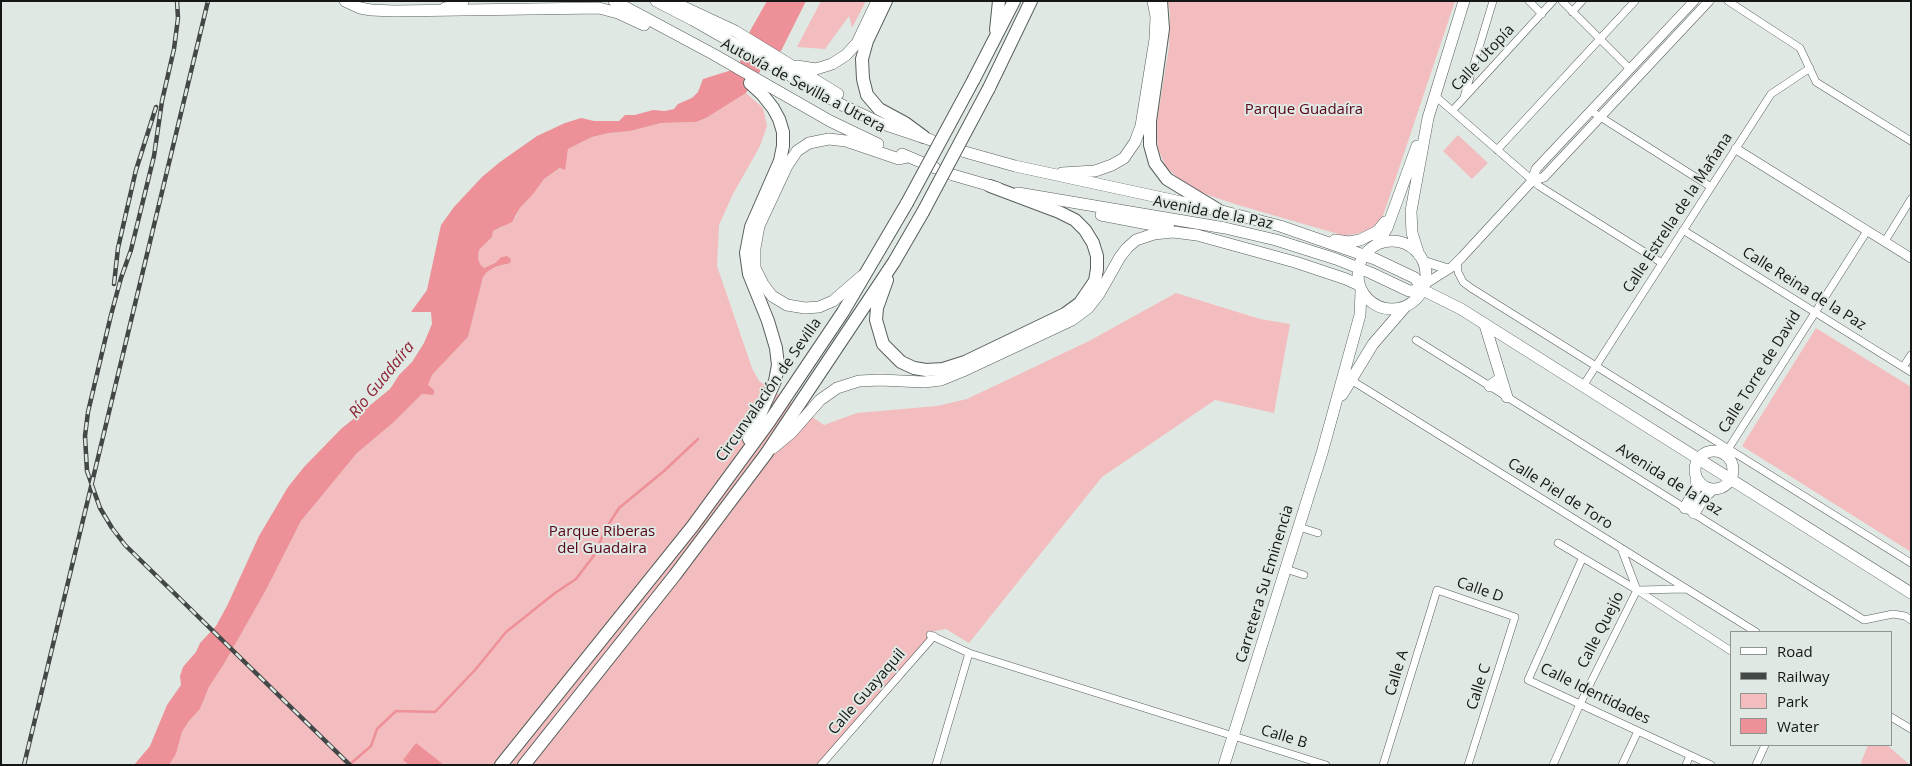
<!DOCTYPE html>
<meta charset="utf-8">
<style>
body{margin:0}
#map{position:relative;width:1912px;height:766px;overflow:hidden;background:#dfe8e2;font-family:"Open Sans",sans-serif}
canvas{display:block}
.frame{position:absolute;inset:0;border:2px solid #141716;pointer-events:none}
.legend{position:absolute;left:1730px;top:631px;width:162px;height:115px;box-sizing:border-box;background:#dfe8e2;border:1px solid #8e9490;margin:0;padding:6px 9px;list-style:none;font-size:15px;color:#141716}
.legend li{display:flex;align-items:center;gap:10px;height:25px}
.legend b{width:25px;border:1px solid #8e9490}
</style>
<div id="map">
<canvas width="1912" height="766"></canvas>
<div class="frame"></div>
<ul class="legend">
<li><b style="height:6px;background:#fff"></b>Road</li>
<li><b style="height:6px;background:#434745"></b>Railway</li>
<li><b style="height:14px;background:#f3bdbf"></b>Park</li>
<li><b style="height:14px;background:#ed9097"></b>Water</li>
</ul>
</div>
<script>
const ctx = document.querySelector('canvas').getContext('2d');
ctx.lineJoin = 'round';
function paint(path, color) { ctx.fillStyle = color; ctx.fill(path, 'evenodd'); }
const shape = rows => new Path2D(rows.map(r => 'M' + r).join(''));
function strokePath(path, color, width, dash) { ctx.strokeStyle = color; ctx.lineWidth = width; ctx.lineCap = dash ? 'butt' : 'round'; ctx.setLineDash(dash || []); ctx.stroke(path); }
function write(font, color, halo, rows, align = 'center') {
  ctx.font = font + ' "Open Sans",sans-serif'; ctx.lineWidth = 4; ctx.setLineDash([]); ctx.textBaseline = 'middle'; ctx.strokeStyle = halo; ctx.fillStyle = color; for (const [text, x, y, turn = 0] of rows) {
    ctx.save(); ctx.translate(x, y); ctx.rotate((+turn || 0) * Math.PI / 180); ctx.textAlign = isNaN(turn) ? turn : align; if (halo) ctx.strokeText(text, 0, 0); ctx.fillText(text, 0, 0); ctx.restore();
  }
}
const green = shape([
 [821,1,866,1,852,28,849,16,825,49,797,47],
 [1168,1,1455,1,1383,216,1369,231,1345,236,1238,205,1199,192,1178,178,1166,167,1158,149,1156,127,1169,47,1170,13],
 [746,93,763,108,767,126,760,146,733,194,719,225,717,266,752,368,759,381,824,425,857,413,937,406,967,399,1089,341,1176,293,1260,319,1290,324,1274,413,1215,400,1102,477,969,643,946,629,930,632,930,635,816,765,169,765,176,754,182,732,189,721,200,709,209,687,224,664,266,590,301,521,357,453,394,422,422,394,432,395,428,385,432,375,468,337,483,277,487,272,495,267,504,265,511,259,507,256,501,257,495,263,484,268,480,264,478,258,479,250,492,237,493,231,501,228,516,217,520,208,534,193,544,179,561,168,567,156,568,149,592,137,609,133,630,131,661,123,696,122,706,118],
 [1458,135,1488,163,1472,179,1443,151],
 [1816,328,1911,387,1911,552,1742,446],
 [1868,745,1887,745,1910,765,1860,765]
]);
const water = shape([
 [767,1,806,1,781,51,761,70,746,93,706,118,696,122,661,123,630,131,609,133,592,137,568,149,565,170,560,168,544,179,534,193,520,208,512,222,493,231,492,237,479,250,478,258,480,264,484,268,495,263,501,257,507,256,511,259,510,263,495,267,487,272,483,277,468,337,432,375,428,385,434,390,434,394,432,395,422,394,394,422,357,453,301,521,266,590,224,664,209,687,200,709,189,721,182,732,176,754,169,765,134,765,150,746,167,705,181,685,180,676,183,667,196,652,200,643,216,626,227,606,259,536,288,487,304,467,341,429,390,389,399,375,412,362,424,343,432,324,431,312,411,312,427,290,441,225,454,207,482,177,500,162,537,136,565,123,581,118,594,121,619,121,625,115,635,115,653,110,665,111,674,109,678,104,692,98,698,92,703,79,732,70,745,56,750,31],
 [416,743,444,765,409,765,403,760]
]);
const stream = shape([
 [349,765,371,746,377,729,396,711,435,712,475,670,506,632,555,593,576,579,595,554,605,530,619,508,664,471,698,439]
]);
const minor = shape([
 [1529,1,1542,14],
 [1562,1,1630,69],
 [1728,1,1800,48,1816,82,1911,141],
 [1572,12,1582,1],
 [1434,95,1539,186,1662,263],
 [1464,97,1493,1],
 [1453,110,1553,1],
 [1591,111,1711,187],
 [1497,150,1635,1],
 [1683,230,1911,372],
 [1885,241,1911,199],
 [1457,262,1458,272,1463,282,1471,288,1911,563],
 [1416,340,1864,620,1893,614,1905,616,1911,620],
 [1903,367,1911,355],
 [1351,380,1756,632],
 [1583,386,1771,94,1810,68],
 [1725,454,1867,231],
 [1299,527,1318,533],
 [1558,543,1637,590,1731,651],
 [1621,548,1637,590],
 [1582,559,1528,680,1711,765],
 [1286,569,1304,575],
 [930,635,969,653,1326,765],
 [1891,717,1911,729],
 [821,765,934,636],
 [936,765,969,653],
 [1383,765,1437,590,1515,617,1468,765],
 [1553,765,1580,704,1637,590,1686,589],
 [1622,765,1638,731],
 [1686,765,1690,755],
 [1756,765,1765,745]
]);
const tertiary = shape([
 [1736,149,1911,258],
 [1532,181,1544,177,1709,1],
 [1423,261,1448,269],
 [1425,284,1452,267,1462,257,1532,181,1536,169,1694,1]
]);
const primary = shape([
 [345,1,360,8,371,10,394,11,599,8,618,13,644,25],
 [614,1,713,54,830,121,878,144],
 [656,1,693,20,840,104,880,123,931,140],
 [673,2,735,31,838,94],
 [445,8,456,6,463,1],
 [797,66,816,69,832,64,846,55,857,43,877,1],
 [965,152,1015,166,1218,210,1280,226,1375,259,1415,278,1423,290,1461,309,1911,593],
 [902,154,935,168],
 [1062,173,1095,171,1112,165,1124,158,1135,142,1141,126,1155,39,1156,17,1153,1],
 [953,175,998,188],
 [1018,193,1225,228,1276,240,1336,259,1371,273,1409,291,1423,290],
 [1101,215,1169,228],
 [1335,240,1349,242,1360,240,1378,231,1385,222],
 '1358 275a34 34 0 1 1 68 0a34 34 0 1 1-68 0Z',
 [1377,244,1387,228,1417,146],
 [1419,255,1412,233,1411,211,1428,118,1464,1],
 [862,276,833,301,819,307,805,308,787,305,772,296,763,284,755,268,755,248,759,226,787,166,797,151,809,143,829,139,846,141,899,159,908,157],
 [1485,325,1507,397],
 [1490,386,1501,378],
 [1342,395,1373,344,1405,307],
 [773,448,791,433,820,400,837,388,859,381,880,380,924,382,941,380,963,371,1072,320,1088,308,1099,294,1120,257,1127,248,1136,240,1154,234,1173,232,1197,235,1295,262,1346,279,1359,285],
 '1695 470a19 19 0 1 1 38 0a19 19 0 1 1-38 0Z',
 [1685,508,1696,488,1696,479],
 [1694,513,1704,497,1713,489],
 [1224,765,1322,453,1360,315,1361,292]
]);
const motorway = shape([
 [886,1,867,41,862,59,863,79,867,95,879,109,905,123,924,137],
 [1161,1,1163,29,1150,121,1150,145,1155,163,1167,179,1218,210],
 [996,30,999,1],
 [974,79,1014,1],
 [989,88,1031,1],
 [887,280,877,308,876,320,883,344,901,362,914,368,926,370,943,369,965,362,1065,314,1080,303,1095,281,1097,269,1097,256,1093,243,1085,230,1075,220,1059,212,990,186],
 [749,439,775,381,778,365,776,348,768,321,749,274,746,253,751,227,780,161,783,146,783,132,779,119,773,108,762,94,750,83],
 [501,765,692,527,769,422,843,312,907,203],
 [524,765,675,575,766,454,894,262,923,212]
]);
const rail = shape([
 [177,1,178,18,174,49,162,101,154,156,131,250,121,278,111,315,88,412,85,436,87,471,100,508,112,528,125,545,350,765],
 [114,284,118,248,136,170,156,107],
 [24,765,208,1]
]);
const motorwayBridge = shape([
 [907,203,974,79],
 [923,212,989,88]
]);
const streetNames = [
 ["Calle Utopía",1483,58,-47],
 ["Autovía de Sevilla a Utrera",803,86,28],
 ["Avenida de la Paz",1213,213,11],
 ["Calle Estrella de la Mañana",1678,213,-57],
 ["Calle Reina de la Paz",1804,289,32],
 ["Calle Torre de David",1760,372,-58],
 ["Circunvalación de Sevilla",769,390,-55],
 ["Avenida de la Paz",1669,480,32],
 ["Calle Piel de Toro",1560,494,32],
 ["Carretera Su Eminencia",1265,584,-73],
 ["Calle D",1480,590,19],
 ["Calle Quejío",1601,630,-63],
 ["Calle A",1397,673,-73],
 ["Calle C",1479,687,-72],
 ["Calle Guayaquil",867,692,-49],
 ["Calle Identidades",1595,694,26],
 ["Calle B",1284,737,17]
];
const parkNames = [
 ["Parque Guadaíra",1304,110],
 ["Parque Riberas",602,532],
 ["del Guadaira",602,549]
];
const waterNames = [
 ["Río Guadaíra",382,380,-51]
];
paint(green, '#f3bdbf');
paint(water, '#ed9097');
strokePath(stream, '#ed9097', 2.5);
strokePath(minor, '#575f5a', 8);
strokePath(tertiary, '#575f5a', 10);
strokePath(primary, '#575f5a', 12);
strokePath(motorway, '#575f5a', 14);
strokePath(minor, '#fff', 7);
strokePath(tertiary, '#fff', 9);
strokePath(primary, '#fff', 11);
strokePath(motorway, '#fff', 12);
strokePath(rail, '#434745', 4.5);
strokePath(rail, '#dfe8e2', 2.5, [8]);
strokePath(motorwayBridge, '#575f5a', 14, []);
strokePath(motorwayBridge, '#fff', 12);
write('15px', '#141716', '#dfe8e2', streetNames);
write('15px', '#570318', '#dfe8e2', parkNames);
write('italic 16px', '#8d2235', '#dfe8e2', waterNames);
</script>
